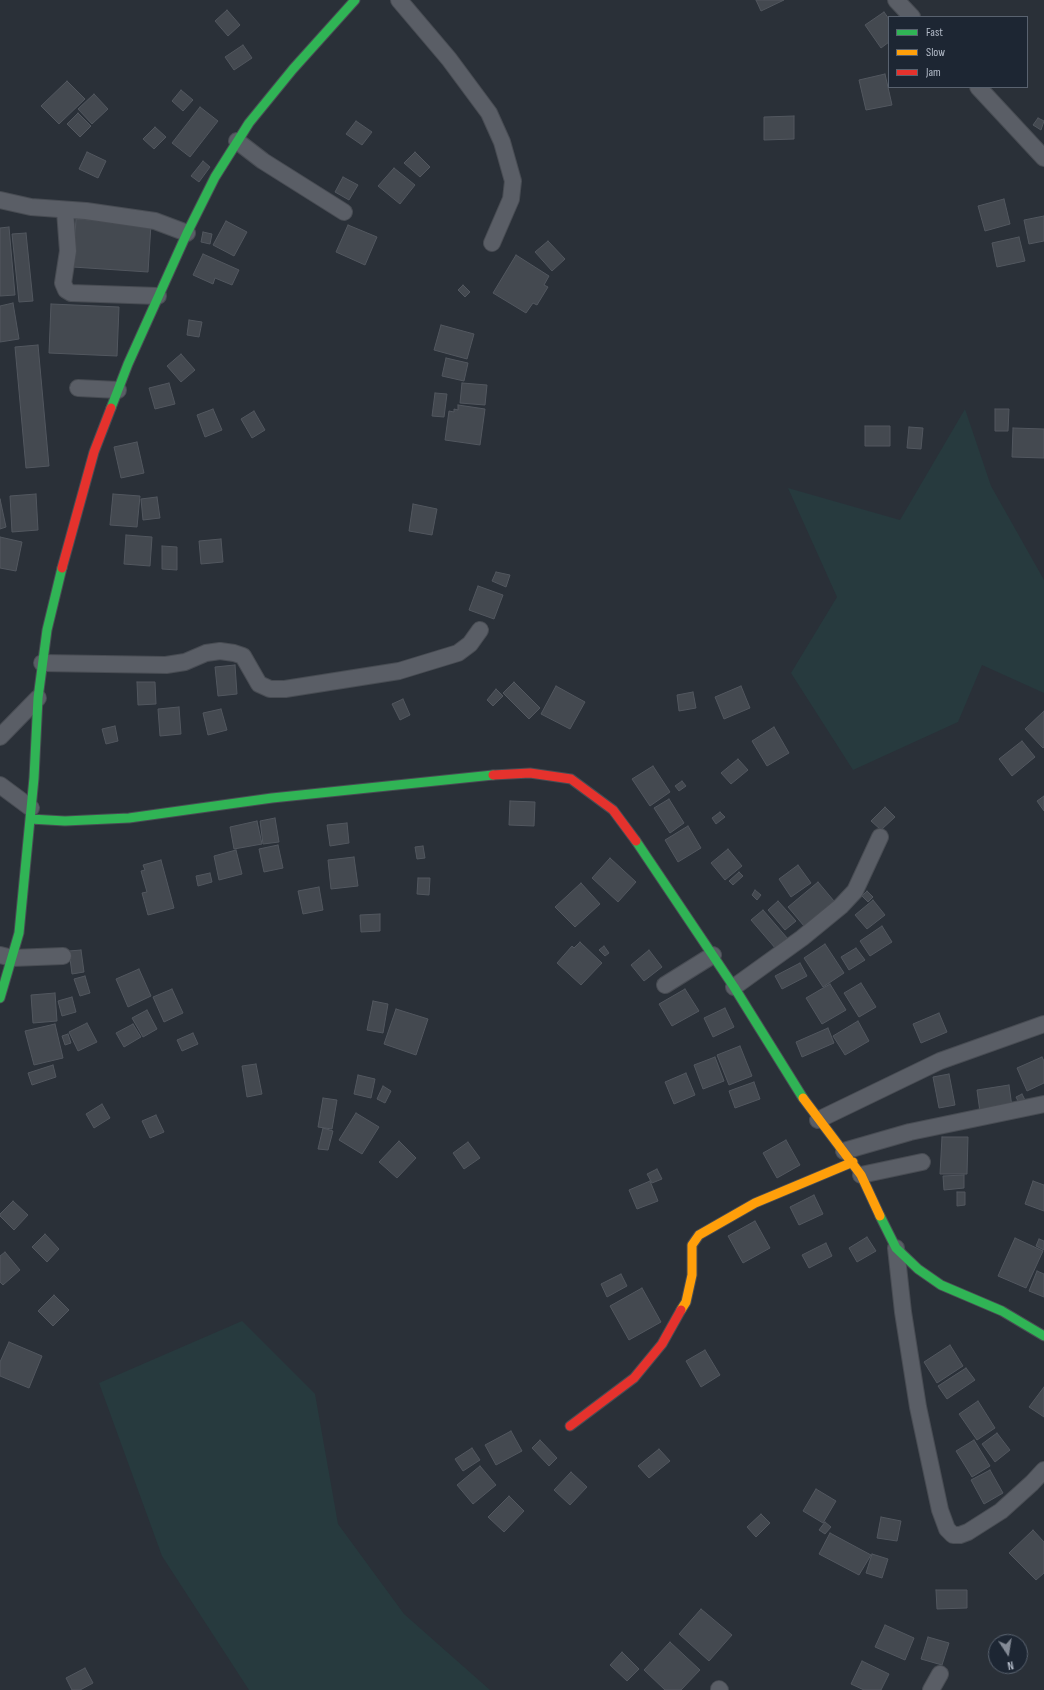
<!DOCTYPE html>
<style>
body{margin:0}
#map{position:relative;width:1044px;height:1690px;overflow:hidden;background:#2a3038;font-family:"Sofia Sans Condensed",sans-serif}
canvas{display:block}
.legend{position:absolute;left:888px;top:16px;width:140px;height:72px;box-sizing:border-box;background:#1d2633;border:1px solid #59626f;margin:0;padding:5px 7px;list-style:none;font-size:12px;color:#b4bcc9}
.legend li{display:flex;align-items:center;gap:8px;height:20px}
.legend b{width:20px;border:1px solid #59626f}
.north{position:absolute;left:988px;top:1634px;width:40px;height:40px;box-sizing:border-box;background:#1d2633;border:1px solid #59626f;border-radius:50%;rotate:168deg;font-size:11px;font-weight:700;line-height:16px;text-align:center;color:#b4bcc9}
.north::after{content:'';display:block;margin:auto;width:14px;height:18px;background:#848b96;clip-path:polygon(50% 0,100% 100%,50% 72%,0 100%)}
</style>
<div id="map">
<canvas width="1044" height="1690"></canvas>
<ul class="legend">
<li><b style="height:5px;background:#30b455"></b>Fast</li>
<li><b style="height:5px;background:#ff9f0a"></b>Slow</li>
<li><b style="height:5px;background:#e5322d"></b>Jam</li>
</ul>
<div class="north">N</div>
</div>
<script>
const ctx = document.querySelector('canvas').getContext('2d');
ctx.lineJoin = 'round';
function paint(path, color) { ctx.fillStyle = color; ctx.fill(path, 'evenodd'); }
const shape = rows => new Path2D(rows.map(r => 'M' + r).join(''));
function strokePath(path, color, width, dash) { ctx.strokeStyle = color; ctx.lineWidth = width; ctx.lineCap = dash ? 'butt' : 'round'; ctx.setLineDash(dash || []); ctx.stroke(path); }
const green = shape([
 [965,409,991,486,1044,580,1044,693,982,665,958,722,853,770,791,673,837,597,788,488,900,520],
 [242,1321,315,1394,338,1524,404,1614,490,1690,249,1690,162,1556,99,1383]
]);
const building = shape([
 [756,0,784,0,761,11,756,0],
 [227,10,240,25,228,36,215,21,227,10],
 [884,12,889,19,889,42,881,48,865,25,884,12],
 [243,45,252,58,234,70,225,57,243,45],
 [885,74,892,105,866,110,859,80,885,74],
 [67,81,85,99,59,124,41,106,67,81],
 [181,90,193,100,183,111,172,101,181,90],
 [94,94,108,109,92,124,78,109,94,94],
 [200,107,218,121,190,157,172,143,200,107],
 [78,113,91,126,80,137,67,124,78,113],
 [794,116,794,139,764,140,764,117,794,116],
 [1038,118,1044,121,1041,130,1033,125,1038,118],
 [356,121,372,132,362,145,346,134,356,121],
 [155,127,166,137,154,149,143,139,155,127],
 [87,152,106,161,98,178,79,169,87,152],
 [415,152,430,167,420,177,404,163,415,152],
 [203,161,210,167,199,182,191,176,203,161],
 [394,168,415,185,400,204,378,186,394,168],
 [343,177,358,185,349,200,335,192,343,177],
 [1004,199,1010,224,985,231,978,206,1004,199],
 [1044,216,1044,241,1029,244,1024,220,1044,216],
 [76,219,151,224,148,272,73,267,76,219],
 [226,221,247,232,234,256,213,245,226,221],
 [348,225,377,237,365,265,336,252,348,225],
 [9,227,15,295,0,296,0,228,9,227],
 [203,232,212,234,210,244,201,242,203,232],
 [26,233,33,301,19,302,12,234,26,233],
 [1019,237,1025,261,997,267,992,243,1019,237],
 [548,241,565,259,552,271,535,252,548,241],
 [203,254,239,270,232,285,215,278,213,284,193,275,203,254],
 [516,255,549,276,544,285,548,287,537,305,533,303,526,313,493,293,516,255],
 [463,285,470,292,465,297,458,290,463,285],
 [13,303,19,339,0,342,0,306,13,303],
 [51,304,119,307,117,356,49,353,51,304],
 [189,320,202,322,199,337,187,335,189,320],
 [441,325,474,334,467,359,434,350,441,325],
 [38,345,49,466,26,468,15,347,38,345],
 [181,354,195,370,181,382,167,366,181,354],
 [446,358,468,363,464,381,442,376,446,358],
 [169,383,175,404,155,409,149,388,169,383],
 [462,383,487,385,485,405,460,403,462,383],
 [435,393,447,394,444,417,432,416,435,393],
 [458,405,485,409,480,445,445,440,449,411,454,412,454,409,458,410,458,405],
 [213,409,222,430,205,437,197,415,213,409],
 [995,409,1009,409,1008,431,995,431,995,409],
 [254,411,265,430,252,438,241,419,254,411],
 [865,426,890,426,890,446,865,446,865,426],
 [909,427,923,428,921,449,907,448,909,427],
 [1013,428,1044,429,1044,458,1012,457,1013,428],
 [137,442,144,473,121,478,114,447,137,442],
 [36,494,38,530,12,532,10,496,36,494],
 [113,494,140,496,137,527,110,525,113,494],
 [157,497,160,518,143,520,141,499,157,497],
 [0,499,6,527,0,529,0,499],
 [413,504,437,509,432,535,409,531,413,504],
 [126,535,152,537,150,566,124,564,126,535],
 [0,537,22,542,16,571,0,568,0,537],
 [221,539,223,562,201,564,199,541,221,539],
 [162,546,177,547,177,570,162,569,162,546],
 [496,572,510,575,506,587,492,581,496,572],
 [478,586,503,595,494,619,469,610,478,586],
 [235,665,237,694,218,696,215,667,235,665],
 [137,682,155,682,156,704,138,705,137,682],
 [514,682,540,708,529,719,503,693,514,682],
 [556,686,585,702,570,729,541,714,556,686],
 [741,686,750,708,724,719,715,697,741,686],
 [496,689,503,696,493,706,487,700,496,689],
 [693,692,696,708,679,711,677,695,693,692],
 [403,699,410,715,400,720,392,704,403,699],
 [179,707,181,734,160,736,158,709,179,707],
 [221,709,227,730,208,735,203,713,221,709],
 [1044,711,1044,747,1043,748,1025,729,1044,711],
 [115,726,118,741,106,744,102,729,115,726],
 [774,727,789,753,767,766,752,741,774,727],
 [1022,741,1035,757,1012,776,999,759,1022,741],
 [738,759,748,770,731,784,721,773,738,759],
 [653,766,670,792,650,806,632,779,653,766],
 [682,781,686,786,679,791,675,786,682,781],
 [1044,796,1044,811,1037,801,1044,796],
 [669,799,684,823,670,833,654,808,669,799],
 [510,801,535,802,534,826,509,825,510,801],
 [885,807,895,817,881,830,871,821,885,807],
 [720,812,725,817,716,824,712,818,720,812],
 [275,818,279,842,263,844,260,821,275,818],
 [257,821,262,844,234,849,230,827,257,821],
 [347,823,349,843,330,846,327,825,347,823],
 [688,826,701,848,678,862,665,840,688,826],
 [278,845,283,868,264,872,259,849,278,845],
 [423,846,425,858,417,859,415,847,423,846],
 [728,849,742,866,725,880,711,863,728,849],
 [236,850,242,874,219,880,214,856,236,850],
 [354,857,358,886,331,889,328,860,354,857],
 [610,858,636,882,618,902,592,878,610,858],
 [161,860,174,908,148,915,142,893,147,892,141,871,145,870,143,865,161,860],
 [798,865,811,883,791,897,779,879,798,865],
 [739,872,743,876,733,885,729,881,739,872],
 [210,873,212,882,198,886,196,876,210,873],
 [418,878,430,878,429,895,417,894,418,878],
 [818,882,834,901,804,926,788,907,818,882],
 [581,883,600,904,575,927,555,907,581,883],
 [319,887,323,910,303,914,298,891,319,887],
 [755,890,761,895,757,900,752,895,755,890],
 [867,891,873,897,868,902,862,896,867,891],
 [873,900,885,915,867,929,855,915,873,900],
 [778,901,796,921,785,930,768,910,778,901],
 [763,910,788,939,776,949,751,920,763,910],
 [380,914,380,931,361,932,360,915,380,914],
 [882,926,892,942,870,956,860,941,882,926],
 [580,942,602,963,581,985,557,963,572,946,574,948,580,942],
 [825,944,844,973,823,987,804,958,825,944],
 [604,946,609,953,605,956,599,950,604,946],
 [856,948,865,960,849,970,841,957,856,948],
 [81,950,84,972,72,974,69,951,81,950],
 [649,950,662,967,644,981,631,965,649,950],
 [800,963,807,976,782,989,775,976,800,963],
 [139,969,151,996,128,1007,116,979,139,969],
 [85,976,90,993,80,996,74,979,85,976],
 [861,983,876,1007,859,1017,844,993,861,983],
 [830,984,846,1010,822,1024,806,998,830,984],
 [172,989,183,1013,164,1022,153,997,172,989],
 [685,989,699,1011,672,1026,659,1004,685,989],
 [55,993,57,1021,33,1023,31,995,55,993],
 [72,997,76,1012,62,1016,58,1001,72,997],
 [373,1001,388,1004,383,1033,367,1030,373,1001],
 [725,1008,734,1027,713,1037,704,1018,725,1008],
 [396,1009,428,1019,416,1055,384,1044,396,1009],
 [147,1010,157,1029,143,1037,132,1018,147,1010],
 [939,1013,947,1032,921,1043,913,1024,939,1013],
 [858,1021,869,1041,845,1055,833,1036,858,1021],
 [87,1023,97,1042,78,1051,69,1032,87,1023],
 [55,1024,63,1058,34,1065,25,1031,55,1024],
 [133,1024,141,1037,124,1047,116,1033,133,1024],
 [828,1028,834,1043,802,1057,796,1042,828,1028],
 [193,1033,198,1044,182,1051,177,1040,193,1033],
 [68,1034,71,1043,65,1045,62,1036,68,1034],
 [740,1046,752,1076,729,1085,717,1055,740,1046],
 [715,1057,724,1081,703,1089,694,1065,715,1057],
 [1042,1057,1044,1061,1044,1083,1027,1091,1017,1068,1042,1057],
 [256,1064,262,1094,247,1097,242,1066,256,1064],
 [53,1065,56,1077,32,1085,28,1073,53,1065],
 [686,1073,695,1095,674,1104,665,1082,686,1073],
 [949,1074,955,1105,939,1108,933,1077,949,1074],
 [358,1075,375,1079,371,1098,354,1094,358,1075],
 [754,1082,760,1099,735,1108,729,1091,754,1082],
 [1009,1085,1012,1107,980,1112,977,1090,1009,1085],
 [383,1086,391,1091,385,1103,377,1099,383,1086],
 [1022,1094,1026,1102,1020,1105,1016,1097,1022,1094],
 [323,1098,337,1100,332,1129,318,1127,323,1098],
 [102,1104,110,1118,94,1128,86,1114,102,1104],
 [356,1113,379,1127,362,1154,339,1140,356,1113],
 [156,1115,164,1132,150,1138,142,1121,156,1115],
 [323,1128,333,1131,328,1150,318,1149,323,1128],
 [942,1137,968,1137,967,1174,940,1174,942,1137],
 [786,1140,800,1165,777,1178,763,1153,786,1140],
 [399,1141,416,1158,397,1178,379,1162,399,1141],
 [468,1142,480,1158,464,1169,453,1153,468,1142],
 [657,1169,662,1179,652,1183,647,1174,657,1169],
 [964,1175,964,1188,944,1190,943,1176,964,1175],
 [650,1181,658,1201,637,1209,629,1190,650,1181],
 [1033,1181,1044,1185,1044,1211,1025,1204,1033,1181],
 [957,1192,965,1192,965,1205,957,1206,957,1192],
 [814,1195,823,1214,799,1225,790,1207,814,1195],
 [13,1201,28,1215,14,1230,0,1216,0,1214,13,1201],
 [755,1221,770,1248,743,1263,728,1236,755,1221],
 [45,1234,59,1249,47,1262,32,1247,45,1234],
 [867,1237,876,1251,857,1262,849,1248,867,1237],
 [1015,1238,1043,1251,1026,1288,998,1276,1015,1238],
 [1039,1239,1044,1241,1044,1250,1036,1246,1039,1239],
 [826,1243,832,1256,809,1268,802,1255,826,1243],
 [5,1252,20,1270,3,1285,0,1282,0,1256,5,1252],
 [1037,1271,1044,1274,1044,1297,1029,1291,1037,1271],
 [621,1274,627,1286,607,1297,601,1284,621,1274],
 [642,1288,661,1322,629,1340,610,1306,642,1288],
 [54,1295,69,1310,53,1326,38,1311,54,1295],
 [9,1342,42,1356,29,1388,0,1376,0,1362,9,1342],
 [950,1345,963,1366,937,1383,924,1362,950,1345],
 [705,1350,720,1375,701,1387,686,1361,705,1350],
 [966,1368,975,1380,947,1399,938,1386,966,1368],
 [1044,1387,1044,1417,1029,1407,1044,1387],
 [978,1401,995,1428,977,1440,959,1414,978,1401],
 [511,1431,522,1451,496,1465,485,1445,511,1431],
 [997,1433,1010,1450,995,1462,982,1444,997,1433],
 [540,1440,557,1458,549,1466,532,1448,540,1440],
 [974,1440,990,1466,972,1477,956,1451,974,1440],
 [472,1448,480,1460,463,1471,455,1459,472,1448],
 [659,1449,670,1461,649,1478,638,1466,659,1449],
 [480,1466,496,1485,473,1504,457,1485,480,1466],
 [990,1470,1003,1493,984,1504,971,1480,990,1470],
 [571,1472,587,1487,570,1505,554,1490,571,1472],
 [816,1489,836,1501,823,1523,803,1511,816,1489],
 [509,1496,524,1511,504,1532,488,1517,509,1496],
 [761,1514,770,1523,756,1537,747,1527,761,1514],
 [881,1517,901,1521,897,1541,877,1538,881,1517],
 [825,1522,831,1527,825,1534,819,1530,825,1522],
 [1033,1530,1044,1542,1044,1573,1036,1580,1009,1553,1033,1530],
 [830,1533,871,1555,859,1575,819,1554,830,1533],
 [872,1554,888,1559,882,1578,866,1573,872,1554],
 [936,1590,967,1590,967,1608,937,1609,936,1590],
 [701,1609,732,1635,709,1661,679,1634,701,1609],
 [885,1625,914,1638,905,1660,875,1647,885,1625],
 [928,1637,949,1643,942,1665,921,1659,928,1637],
 [670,1642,700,1670,681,1690,665,1690,644,1670,670,1642],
 [622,1652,639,1669,627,1681,610,1665,622,1652],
 [862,1661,889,1674,881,1690,864,1690,851,1684,862,1661],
 [85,1668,93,1683,80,1690,72,1690,66,1678,85,1668]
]);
const street = shape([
 [399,0,449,59,489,113,502,142,513,181,511,199,492,243],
 [896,0,912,17],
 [978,87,1044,158],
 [237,141,263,161,344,212],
 [0,200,31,207,86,211,155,221,187,233],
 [65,211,68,251,63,283,66,290,71,293,158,296],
 [78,388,118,390],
 [42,663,166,665,185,662,206,653,220,651,234,653,243,656,259,684,270,689,285,689,399,671,458,653,470,644,480,630],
 [0,737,38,698],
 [0,785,31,808],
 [0,955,12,958,63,956],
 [665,985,713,955],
 [734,987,802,938,841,906,855,891,880,837],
 [818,1120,940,1061,1044,1024],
 [844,1151,910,1132,1044,1104],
 [861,1175,922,1162],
 [896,1248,903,1312,918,1407,940,1510,947,1529,953,1535,960,1535,968,1532,1001,1511,1032,1483,1044,1470],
 [719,1689,720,1690],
 [931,1690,940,1674]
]);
const fast = shape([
 [111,408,128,364,187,233,215,177,249,123,293,69,355,0],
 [30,819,65,821,129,818,272,798,493,775],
 [636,841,734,987,803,1098],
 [0,998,19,933,34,778,38,698,47,630,62,568],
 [880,1216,896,1248,918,1269,941,1285,1002,1311,1044,1336]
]);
const slow = shape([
 [803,1098,861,1175,880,1216],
 [681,1310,686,1302,692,1275,692,1245,699,1235,755,1203,853,1162]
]);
const jam = shape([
 [62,568,94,452,111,408],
 [493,775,530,773,571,779,613,810,636,841],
 [570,1426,634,1378,662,1344,681,1310]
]);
paint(green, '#273a3e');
paint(building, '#444950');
strokePath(building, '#52575f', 1);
strokePath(street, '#484c53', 18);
strokePath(fast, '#484c53', 11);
strokePath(slow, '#484c53', 11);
strokePath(jam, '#484c53', 11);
strokePath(street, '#5a5e66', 16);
strokePath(fast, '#30b455', 9);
strokePath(slow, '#ff9f0a', 9);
strokePath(jam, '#e5322d', 9);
</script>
